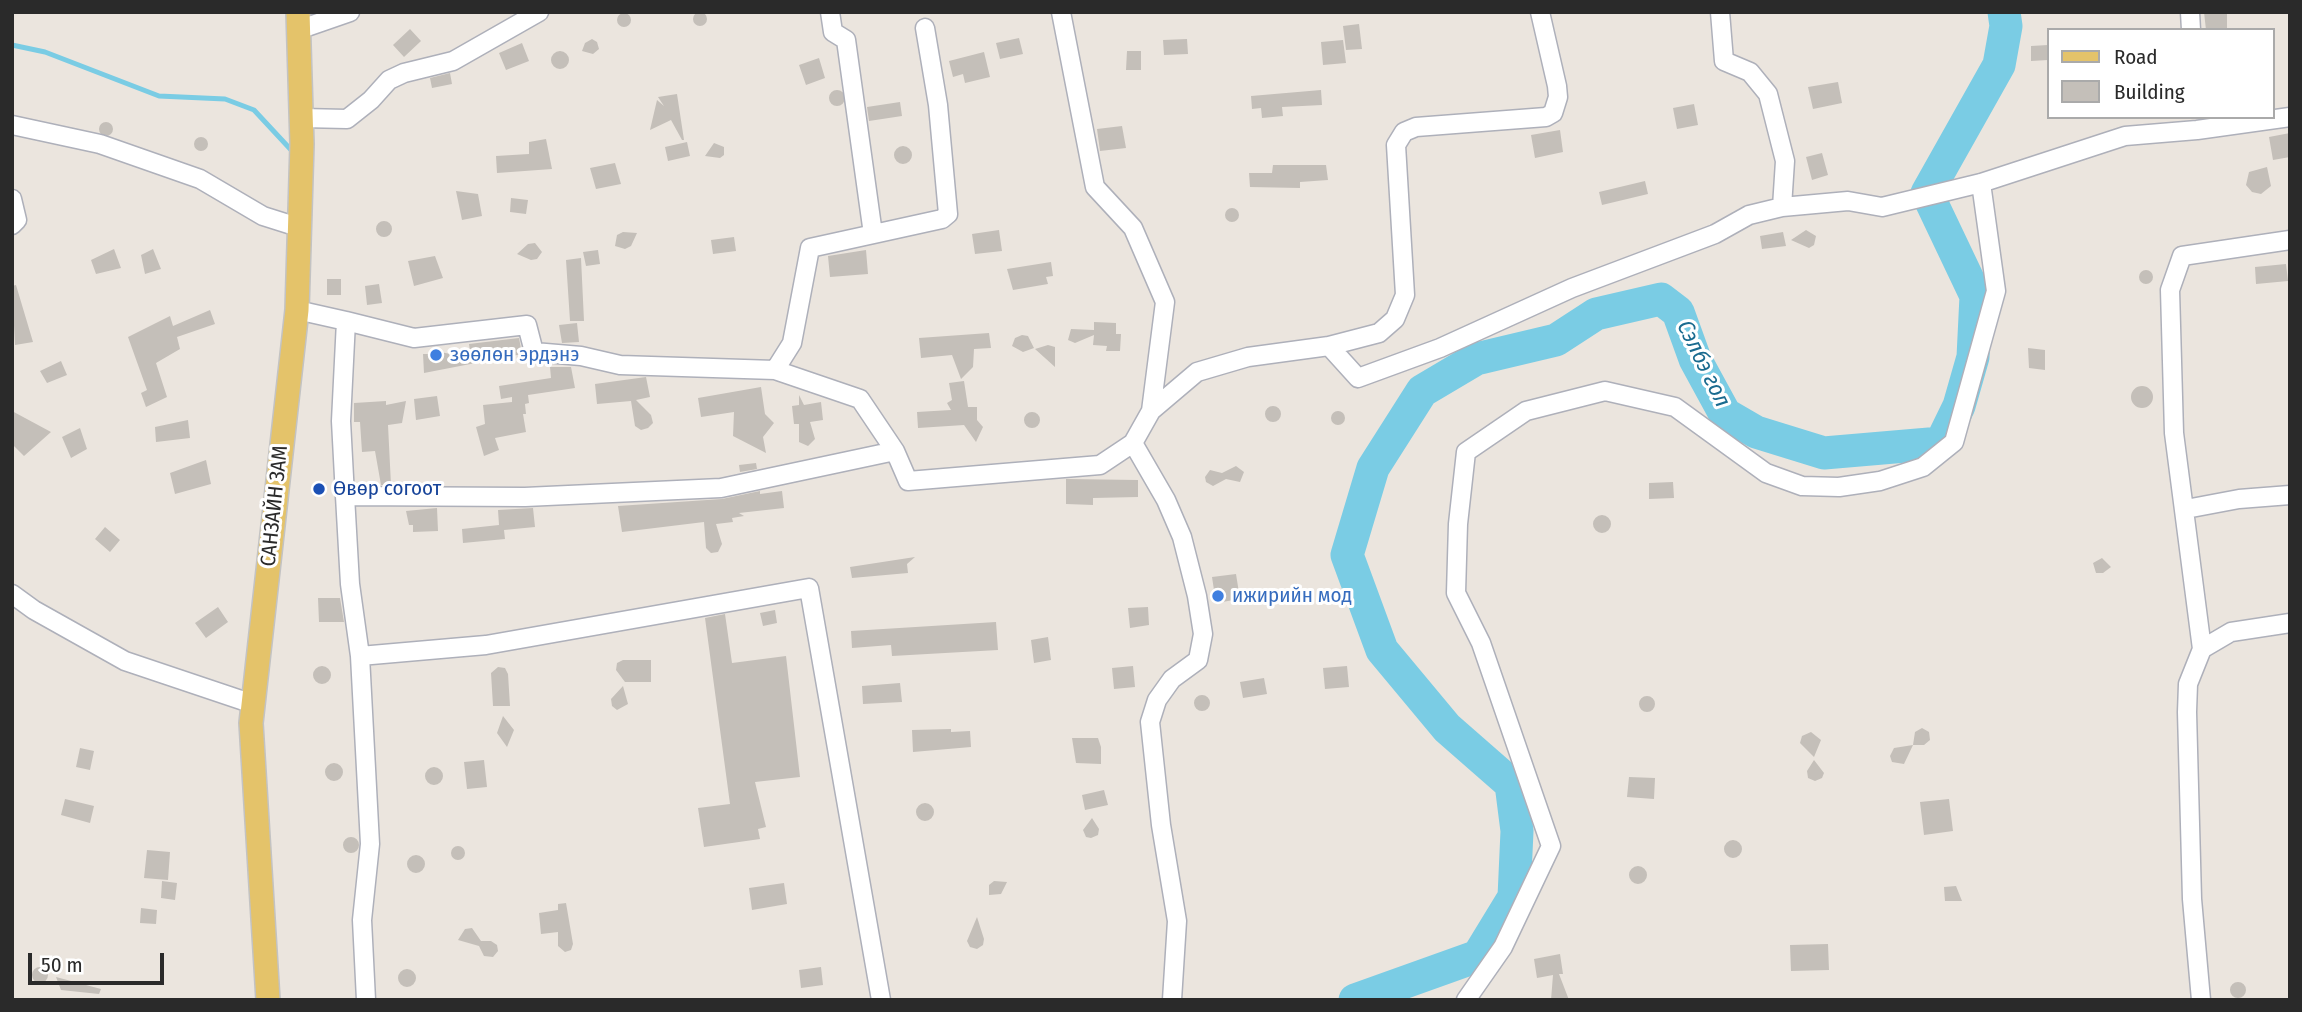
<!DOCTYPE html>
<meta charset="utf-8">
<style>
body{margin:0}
#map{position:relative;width:2302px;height:1012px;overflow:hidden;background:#ebe5de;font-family:"Fira Sans Condensed",sans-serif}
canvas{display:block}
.frame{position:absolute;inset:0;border:14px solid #2a2a2a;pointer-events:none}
.legend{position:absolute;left:2047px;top:28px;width:228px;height:91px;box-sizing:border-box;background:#fff;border:2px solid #aaa;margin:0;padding:9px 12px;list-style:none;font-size:21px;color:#2a2a2a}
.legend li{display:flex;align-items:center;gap:14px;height:35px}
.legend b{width:35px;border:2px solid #aaa}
.scale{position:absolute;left:28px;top:953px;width:136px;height:32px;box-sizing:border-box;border:4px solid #2a2a2a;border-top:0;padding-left:9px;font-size:21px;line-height:24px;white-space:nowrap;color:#2a2a2a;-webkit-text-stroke:5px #fff;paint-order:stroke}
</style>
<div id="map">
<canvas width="2302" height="1012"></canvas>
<div class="frame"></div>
<ul class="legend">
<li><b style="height:9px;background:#e4c36a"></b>Road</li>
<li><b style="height:19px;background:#c4bfb9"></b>Building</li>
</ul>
<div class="scale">50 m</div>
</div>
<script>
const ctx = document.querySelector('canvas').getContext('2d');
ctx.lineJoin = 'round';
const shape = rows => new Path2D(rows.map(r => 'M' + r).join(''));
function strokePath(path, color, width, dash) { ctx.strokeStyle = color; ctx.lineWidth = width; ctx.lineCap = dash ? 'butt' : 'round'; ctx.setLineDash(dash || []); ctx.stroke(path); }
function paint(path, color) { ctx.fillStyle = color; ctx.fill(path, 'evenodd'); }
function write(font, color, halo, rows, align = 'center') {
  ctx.font = font + ' "Fira Sans Condensed",sans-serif'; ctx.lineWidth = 6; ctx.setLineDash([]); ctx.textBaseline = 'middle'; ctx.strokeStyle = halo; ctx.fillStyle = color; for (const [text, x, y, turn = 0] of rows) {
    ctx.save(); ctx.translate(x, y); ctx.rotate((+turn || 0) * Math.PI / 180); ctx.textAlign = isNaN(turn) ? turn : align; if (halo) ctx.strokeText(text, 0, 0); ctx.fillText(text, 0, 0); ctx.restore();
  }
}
const stream = shape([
 [12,45,45,52,159,96,225,99,254,110,293,152]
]);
const river = shape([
 [1355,1000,1478,956,1514,897,1517,831,1511,784,1447,728,1382,650,1347,555,1373,468,1422,391,1476,359,1556,340,1596,314,1661,299,1678,312,1695,359,1725,414,1756,432,1824,453,1941,443,1959,406,1973,357,1976,296,1927,193,1999,65,2006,26,2004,12]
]);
const building = shape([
 '693 19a7 7 0 1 1 14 0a7 7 0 1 1-14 0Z',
 [2204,12,2227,12,2227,30,2206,30],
 '617 20a7 7 0 1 1 14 0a7 7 0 1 1-14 0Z',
 [1359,24,1362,49,1346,50,1343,26],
 [410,29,421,41,404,57,393,45],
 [1019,38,1023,54,1000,59,996,43],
 [592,39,597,42,599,49,593,54,582,51,585,43],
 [1187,39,1188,54,1164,55,1163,40],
 [1343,40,1346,63,1323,65,1321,42],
 [522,43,529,61,506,70,499,53],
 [2048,45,2048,60,2031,61,2031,46],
 [1127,51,1141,51,1141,70,1126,70],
 '551 60a9 9 0 1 1 18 0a9 9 0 1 1-18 0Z',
 [984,52,990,77,965,83,963,74,953,77,949,61],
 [819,58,825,78,806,85,799,65],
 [450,73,452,84,432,88,430,78],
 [1838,82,1842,103,1813,109,1808,87],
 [1321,90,1322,105,1282,107,1283,116,1262,118,1261,108,1252,109,1251,96],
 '829 98a8 8 0 1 1 16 0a8 8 0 1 1-16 0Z',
 [677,94,684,140,682,140,671,120,650,130,657,100,664,106,658,97],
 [900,102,902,116,869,121,867,107],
 [1694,104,1698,125,1677,129,1673,108],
 '99 129a7 7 0 1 1 14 0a7 7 0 1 1-14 0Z',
 [1122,126,1126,148,1100,151,1097,129],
 [1560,130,1563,152,1535,158,1531,135],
 [2290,133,2290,157,2273,160,2269,137],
 '194 144a7 7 0 1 1 14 0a7 7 0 1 1-14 0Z',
 [546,139,552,169,497,173,496,156,529,154,529,142],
 [687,142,690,156,668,161,665,147],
 [714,143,724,147,724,155,720,158,705,156],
 '894 155a9 9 0 1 1 18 0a9 9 0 1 1-18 0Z',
 [1822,153,1828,175,1812,180,1806,157],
 [615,163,621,184,596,189,590,168],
 [1273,165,1326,165,1328,180,1300,182,1300,188,1250,187,1249,173,1272,173],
 [2267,167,2271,186,2261,194,2252,192,2246,185,2249,172],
 [1645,181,1648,194,1602,205,1599,192],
 [456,191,478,194,482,216,462,220],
 [511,198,528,200,526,214,510,212],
 '1225 215a7 7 0 1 1 14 0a7 7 0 1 1-14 0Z',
 '376 229a8 8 0 1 1 16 0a8 8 0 1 1-16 0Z',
 [999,230,1002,251,975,254,972,234],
 [1806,230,1816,236,1814,245,1809,248,1791,240],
 [623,232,637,233,631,246,625,249,615,246,617,235],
 [1783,232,1786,246,1762,249,1760,236],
 [734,237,736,251,713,254,711,240],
 [535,243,542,252,537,259,531,260,517,254,528,244],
 [114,249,121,268,96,274,91,260],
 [153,249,161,269,145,274,141,255],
 [598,250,600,264,586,266,583,252],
 [866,250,868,274,830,277,828,256],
 [435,256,443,278,414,286,408,261],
 [581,258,584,321,570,321,566,260],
 [1051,262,1053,276,1046,277,1048,284,1013,290,1007,269],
 [2286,264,2288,281,2256,284,2255,267],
 '2139 277a7 7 0 1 1 14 0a7 7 0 1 1-14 0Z',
 [327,279,341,279,341,295,327,295],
 [379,284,382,303,367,305,365,286],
 [16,285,33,342,15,345,12,286],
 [210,310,215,324,177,337,180,349,156,363,167,397,146,407,141,393,147,390,128,337,170,316,173,326],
 [1094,322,1116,323,1116,334,1121,334,1120,351,1106,351,1107,346,1093,345,1094,335,1075,343,1068,340,1071,329,1094,330],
 [577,323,579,342,562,343,559,325],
 [989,333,991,348,974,349,973,367,961,379,952,355,921,358,919,338],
 [1022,335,1028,336,1034,348,1023,352,1012,346,1015,338],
 [519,338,522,354,424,373,423,354,430,354,430,350,471,358,469,344],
 [1048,345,1055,347,1055,367,1035,349],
 [2028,348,2045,350,2045,370,2029,368],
 [61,361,67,375,47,383,40,371],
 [550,367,571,367,575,388,528,395,529,403,525,404,526,414,523,414,526,432,495,438,499,450,484,456,476,427,485,424,483,405,512,402,512,397,501,399,499,386,551,378],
 [646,377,650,397,636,400,651,415,653,423,648,428,641,430,635,426,631,401,597,404,595,384],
 [964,381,968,407,977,407,977,420,983,427,976,442,964,425,918,428,917,412,951,410,947,403,952,400,949,383],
 '2131 397a11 11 0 1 1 22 0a11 11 0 1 1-22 0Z',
 [761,387,765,414,774,423,763,437,766,453,733,436,734,412,701,417,698,398],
 [799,395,804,405,821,402,823,420,810,422,815,439,808,446,799,442,799,424,794,424,792,406,799,405],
 [437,396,440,416,416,420,414,399],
 [386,401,386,405,406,401,402,423,388,425,391,485,381,485,375,451,362,452,360,422,354,422,354,403],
 '1265 414a8 8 0 1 1 16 0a8 8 0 1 1-16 0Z',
 '1331 418a7 7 0 1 1 14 0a7 7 0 1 1-14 0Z',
 [12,411,51,432,24,456,12,444],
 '1024 420a8 8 0 1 1 16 0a8 8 0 1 1-16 0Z',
 [188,420,190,438,156,442,155,427],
 [80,428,87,449,71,458,62,437],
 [206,460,211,484,175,494,170,473],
 [756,463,757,469,740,472,739,465],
 [1236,466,1244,472,1240,482,1226,479,1213,486,1206,482,1205,477,1210,470,1222,473],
 [1066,479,1138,480,1138,497,1093,498,1093,505,1066,504],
 [1673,482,1674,498,1649,499,1649,483],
 [760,491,760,494,782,491,784,508,739,513,744,516,732,518,733,522,716,524,722,544,718,552,711,553,706,548,704,522,622,532,618,506,722,499],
 [437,508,438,531,413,532,413,525,409,525,406,511],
 [533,508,535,527,504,530,505,539,463,543,462,529,499,525,498,510],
 '1593 524a9 9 0 1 1 18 0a9 9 0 1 1-18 0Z',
 [105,527,120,540,110,552,95,539],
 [915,557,907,564,908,573,852,578,850,567],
 [2102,558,2111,567,2103,573,2096,573,2093,563],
 [1236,574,1240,599,1216,603,1212,577],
 '1258 597a8 8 0 1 1 16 0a8 8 0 1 1-16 0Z',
 [318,598,340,598,344,622,319,622],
 [218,607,228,622,206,638,195,623],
 [1148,607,1149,625,1130,628,1128,608],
 [775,610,777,623,763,626,760,613],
 [725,614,732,663,786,656,800,777,755,782,766,827,758,829,760,839,704,847,698,808,730,804,705,618],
 [996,622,998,650,892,656,891,645,852,648,851,631],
 [1048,637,1051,660,1034,663,1031,640],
 [623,660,651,660,651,682,625,682,616,670,617,663],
 [1133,666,1135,687,1114,689,1112,668],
 [1347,666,1349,687,1325,689,1323,668],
 '313 675a9 9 0 1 1 18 0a9 9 0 1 1-18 0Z',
 [498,667,505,668,508,674,510,706,493,706,491,673],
 [1264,678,1267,694,1243,698,1240,682],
 [900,683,902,702,863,704,862,686],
 [623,686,628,704,617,710,612,706,611,699],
 '1194 703a8 8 0 1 1 16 0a8 8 0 1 1-16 0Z',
 '1639 704a8 8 0 1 1 16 0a8 8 0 1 1-16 0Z',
 [503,716,514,730,507,747,497,733],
 [1922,728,1929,732,1930,740,1924,745,1913,745,1915,732],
 [951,729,951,732,970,731,971,747,913,752,912,730],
 [1811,732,1821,740,1814,757,1800,743,1802,736],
 [1072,738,1098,738,1101,747,1101,764,1076,763],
 [1913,745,1904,764,1892,762,1890,756,1894,748],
 [80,748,94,751,90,770,76,767],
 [484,760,487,787,467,789,464,762],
 [1814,760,1824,773,1822,778,1815,781,1808,778,1807,771],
 '325 772a9 9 0 1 1 18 0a9 9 0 1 1-18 0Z',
 '425 776a9 9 0 1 1 18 0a9 9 0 1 1-18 0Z',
 [1629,777,1655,778,1654,799,1627,797],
 [1104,790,1108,805,1085,810,1082,795],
 [65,799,94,806,90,823,61,815],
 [1949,799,1953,831,1924,835,1920,802],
 '916 812a9 9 0 1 1 18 0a9 9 0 1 1-18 0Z',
 [1092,818,1099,829,1098,835,1091,838,1086,837,1083,830],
 '343 845a8 8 0 1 1 16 0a8 8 0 1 1-16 0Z',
 '1724 849a9 9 0 1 1 18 0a9 9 0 1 1-18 0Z',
 '451 853a7 7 0 1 1 14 0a7 7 0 1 1-14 0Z',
 [147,850,170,852,168,880,144,878],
 '407 864a9 9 0 1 1 18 0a9 9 0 1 1-18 0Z',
 '1629 875a9 9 0 1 1 18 0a9 9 0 1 1-18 0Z',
 [162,881,177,883,175,900,161,898],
 [994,881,1007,882,1001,894,989,895,989,885],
 [784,883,787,904,752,910,749,888],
 [1956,886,1962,901,1945,901,1944,887],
 [566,903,573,944,571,950,565,952,558,946,558,932,541,934,539,913,558,910,558,904],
 [141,908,157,910,156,924,140,923],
 [977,917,984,939,983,945,977,949,970,947,967,941],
 [472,928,481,941,491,941,497,945,498,951,493,957,484,956,479,946,458,940,465,929],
 [1828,944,1829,970,1791,971,1790,945],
 [1560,954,1563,974,1559,974,1569,1000,1551,1000,1553,975,1537,978,1534,959],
 [821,967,823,985,801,988,799,970],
 '32 975a8 8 0 1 1 16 0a8 8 0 1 1-16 0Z',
 '398 978a9 9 0 1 1 18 0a9 9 0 1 1-18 0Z',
 [56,977,101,989,99,994,61,990],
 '2230 990a8 8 0 1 1 16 0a8 8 0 1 1-16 0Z'
]);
const minor = shape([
 [830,12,833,32,846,40,873,234],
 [1061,12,1095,187,1133,228,1165,302,1151,411],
 [1720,12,1724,61,1750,72,1768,94,1785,161,1782,207],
 [2190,12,2191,30],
 [298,30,350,12],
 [302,118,347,119,371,100,389,80,404,73,453,61,539,12],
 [12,125,100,144,200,179,263,216,301,228],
 [12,199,17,220,12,225],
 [297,310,346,321,341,421,345,496,350,584,360,656,370,844,362,920,366,1000],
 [346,321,414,338,527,325,534,352,581,356,620,365,775,370,860,399,895,451,908,481,1100,465,1133,443,1166,500,1182,537,1197,596,1203,634,1198,660,1172,679,1157,700,1150,722,1161,825,1177,921,1172,1000],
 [1329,346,1358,378,1440,348,1572,288,1715,234,1749,215,1782,207,1848,201,1882,207,1981,183,2125,136,2197,130,2290,117],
 [775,370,792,343,810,248,942,219,948,214,938,105,925,28],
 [1133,443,1151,411,1197,372,1248,357,1329,346,1379,333,1395,319,1405,295,1396,145,1404,132,1416,127,1546,117,1553,113,1558,97,1557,86,1540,12],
 [345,496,525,497,721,488,895,451],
 [2186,509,2239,499,2290,495],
 [12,594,34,610,125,661,253,704],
 [2202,649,2231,632,2290,623],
 [360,656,486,645,809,588,881,1000],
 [1466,1000,1503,947,1551,846,1481,643,1456,593,1458,524,1466,452,1526,411,1605,391,1675,407,1766,473,1802,486,1839,487,1880,481,1923,467,1954,442,1996,291,1981,183],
 [2201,1000,2192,899,2187,712,2188,684,2202,649,2174,433,2170,290,2182,256,2290,240]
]);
const major = shape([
 [268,1000,251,723,297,310,302,144,298,12]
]);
const markers = [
 [436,355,7,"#3f7fe0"],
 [319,489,7,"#1a4fb4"],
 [1218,596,7,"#3f7fe0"]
];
const shopNames = [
 ["зөөлөн эрдэнэ",450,355],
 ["ижирийн мод",1232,596]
];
const transitNames = [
 ["Өвөр согоот",333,489]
];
const streetNames = [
 ["САНЗАЙН ЗАМ",275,506,-84]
];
const waterNames = [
 ["Сэлбэ гол",1703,364,64]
];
strokePath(stream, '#7acce4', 5);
strokePath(river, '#7acce4', 33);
paint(building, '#c4bfb9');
strokePath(minor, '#aeb0ba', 21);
strokePath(major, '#c3c3c3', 26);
strokePath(minor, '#fff', 18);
strokePath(major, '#e4c36a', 23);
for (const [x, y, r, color] of markers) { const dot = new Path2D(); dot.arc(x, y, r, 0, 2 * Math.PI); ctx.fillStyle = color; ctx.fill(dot); strokePath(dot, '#fff', 2.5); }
write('21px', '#366cbe', '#fff', shopNames, 'left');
write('21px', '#164399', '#fff', transitNames, 'left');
write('21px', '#2a2a2a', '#fff', streetNames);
write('italic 23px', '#1a6b8f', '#fff', waterNames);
</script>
